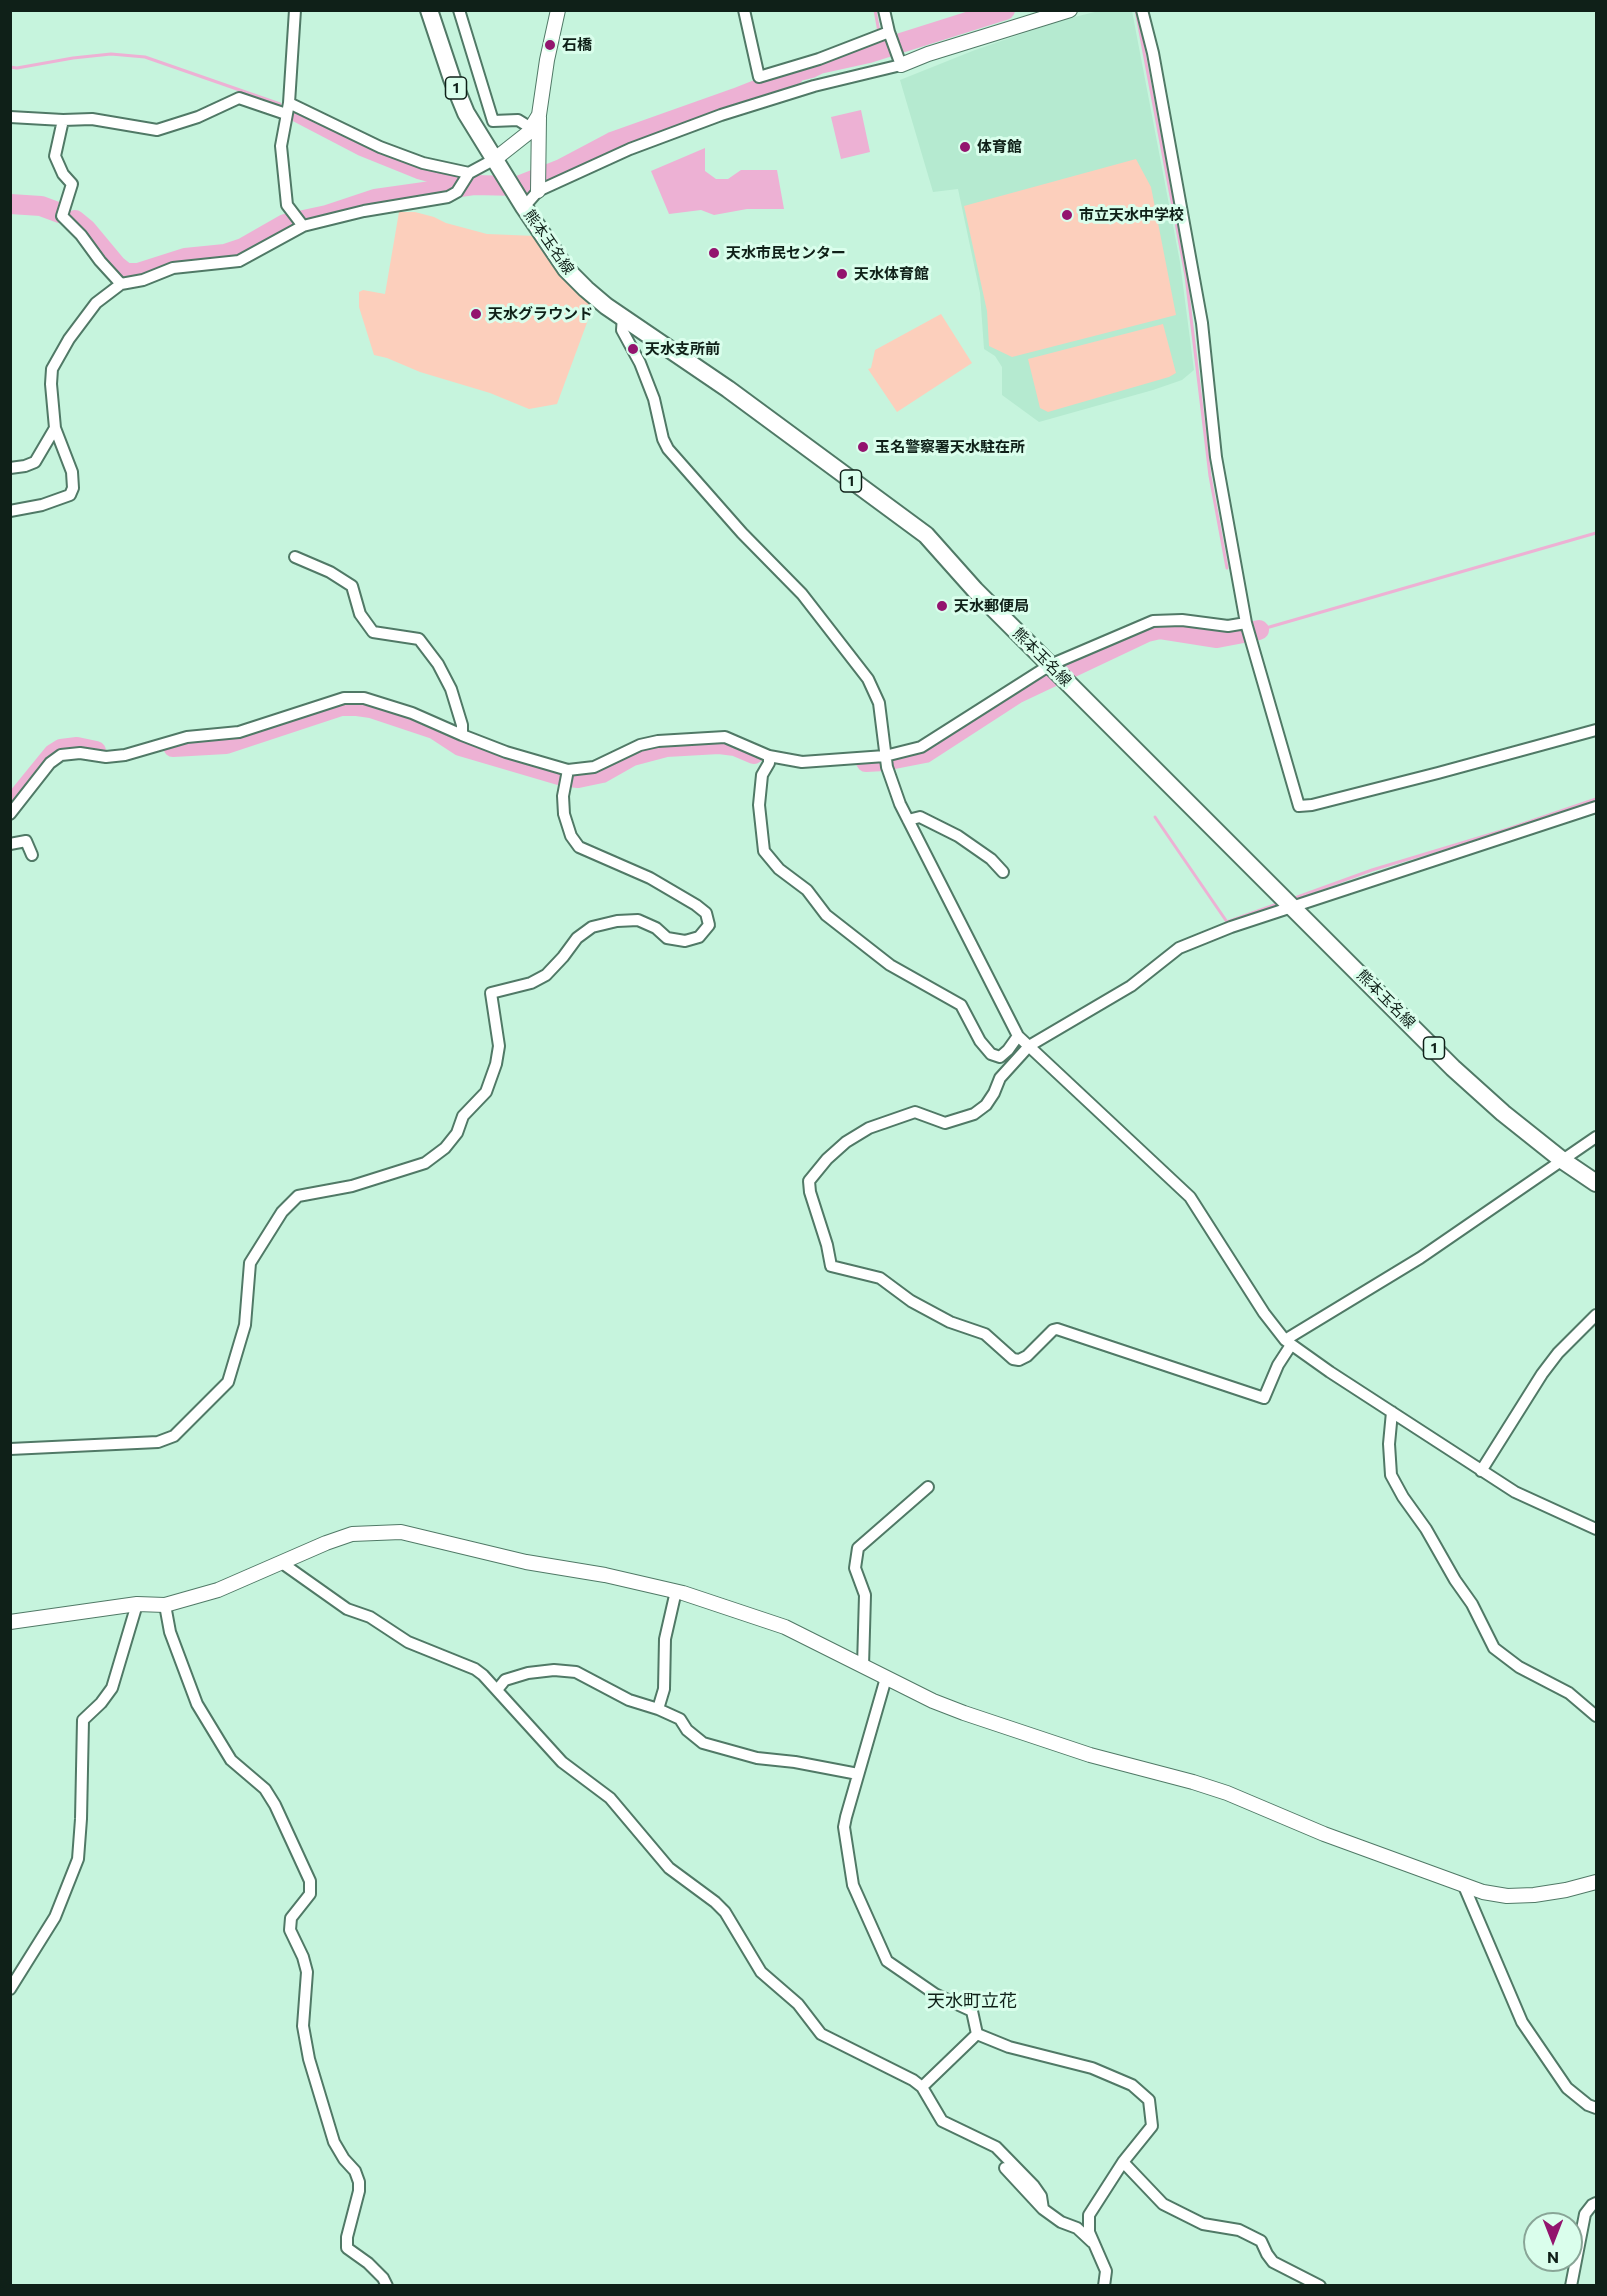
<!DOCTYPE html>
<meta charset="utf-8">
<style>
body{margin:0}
#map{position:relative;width:1607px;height:2296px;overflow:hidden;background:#c6f4dd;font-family:Commissioner,sans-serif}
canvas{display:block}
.frame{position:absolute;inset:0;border:12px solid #0f2018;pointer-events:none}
.north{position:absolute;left:1523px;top:2212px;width:60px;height:60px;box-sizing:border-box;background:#dafeec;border:2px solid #89a597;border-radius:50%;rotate:180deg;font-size:16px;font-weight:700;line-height:24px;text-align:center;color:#0f2018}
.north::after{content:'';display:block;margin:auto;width:21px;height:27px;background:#93146e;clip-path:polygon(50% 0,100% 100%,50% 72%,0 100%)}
</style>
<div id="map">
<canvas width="1607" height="2296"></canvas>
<div class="frame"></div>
<div class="north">N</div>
</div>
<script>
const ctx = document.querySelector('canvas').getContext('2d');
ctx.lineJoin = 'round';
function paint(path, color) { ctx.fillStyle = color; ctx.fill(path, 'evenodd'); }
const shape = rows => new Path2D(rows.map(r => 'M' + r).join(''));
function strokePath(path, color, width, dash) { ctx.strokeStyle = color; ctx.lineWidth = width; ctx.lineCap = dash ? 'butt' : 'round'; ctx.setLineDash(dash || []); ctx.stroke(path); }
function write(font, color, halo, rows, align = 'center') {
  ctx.font = font + ' Commissioner,"Noto Sans JP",sans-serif'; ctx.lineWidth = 6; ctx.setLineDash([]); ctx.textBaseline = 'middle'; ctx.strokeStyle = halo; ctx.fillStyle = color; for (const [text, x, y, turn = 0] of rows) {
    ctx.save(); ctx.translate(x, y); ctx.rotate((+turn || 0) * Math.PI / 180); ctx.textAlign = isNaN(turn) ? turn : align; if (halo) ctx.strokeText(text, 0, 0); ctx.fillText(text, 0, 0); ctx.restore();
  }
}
const built = shape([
 [1099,11,1132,11,1180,262,1194,370,1182,380,1153,390,1039,422,1002,395,1002,367,995,356,984,349,980,293,958,189,933,192,900,80,975,50,1062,20]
]);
const green = shape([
 [1136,159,1151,187,1176,315,1012,357,989,346,987,311,964,206],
 [399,212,415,212,434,217,446,223,487,234,536,236,568,274,592,309,557,404,529,409,490,393,420,372,387,358,374,355,359,307,359,292,363,290,385,294],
 [941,314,972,363,897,412,868,369,871,368,875,350],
 [1163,324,1176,373,1169,377,1048,412,1040,408,1028,359]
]);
const water = shape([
 [861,110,870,152,841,159,831,117],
 [705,148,705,171,716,179,728,179,741,170,777,170,784,209,747,209,714,215,701,210,669,214,651,171]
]);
const stream = shape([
 [875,10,879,32],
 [1136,10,1186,276,1210,476,1227,568],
 [880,39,882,49],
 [10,67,17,68,73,58,111,54,145,57,280,104],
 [1259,630,1596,533],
 [1155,817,1227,922,1280,903],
 [1292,899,1372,870,1508,829,1596,799]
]);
const river = shape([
 [293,110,362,146,419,169,466,182],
 [10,204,41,206,60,213],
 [75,220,86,229,116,265,126,273,138,273,185,258,225,254,243,248,285,224,327,215,375,199,474,185,518,186,561,169,612,142,736,98,794,75,795,72,811,68,819,64,869,53,1005,10],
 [173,747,226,744,341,706,357,706,371,708,434,729,460,746,562,776,578,778,602,773,632,756,666,747,719,744,735,746,754,754],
 [866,762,884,761,925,753,1016,694,1147,632,1160,629,1217,638,1259,630],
 [18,797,53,754,61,749,77,747,96,751]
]);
const minor = shape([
 [295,10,289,103,281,146,287,205,303,226,364,211,448,197,457,192,469,173,495,159],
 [459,10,493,121,518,120,531,128],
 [744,10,759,77,819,59,889,32],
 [1142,10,1153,53,1202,323,1216,457,1246,623,1299,806,1312,805,1438,773,1596,730],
 [289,103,380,147,423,163,469,173],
 [10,117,63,120,92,119,157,130,198,117,239,98,286,114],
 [63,120,55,156,63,174,72,184,62,216,81,235,100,261,121,284],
 [524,207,538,191,630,149,721,115,814,86,901,65,889,32,884,10],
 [623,317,622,330,640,363,654,399,663,439,668,449,742,533,802,594,868,679,879,703,887,767,900,804,1018,1036,1190,1197,1264,1313,1285,1340,1330,1372,1515,1492,1596,1529],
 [10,468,25,466,35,462,55,428],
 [10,511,42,505,70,495,73,488,72,472,55,428,51,384,52,369,69,339,96,303,121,284,143,280,173,268,239,261,303,226],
 [295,557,330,572,352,586,360,614,373,632,419,639,438,664,451,689,462,725,462,735],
 [769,756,769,763,762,775,759,805,764,851,779,869,807,890,826,915,890,965,961,1005,980,1041,991,1054,1000,1057,1008,1050,1018,1036],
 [10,814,50,763,61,755,80,753,106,757,125,755,187,737,239,732,344,698,364,698,412,713,462,735,506,752,568,770,594,767,640,745,658,741,725,737,769,756,802,762,885,756,921,747,1050,665,1153,621,1182,620,1228,626,1246,623],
 [908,820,920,817,958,836,991,859,1003,872],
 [10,844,26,841,32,855],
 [1285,1340,1420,1258,1596,1137],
 [1291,1345,1278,1365,1264,1398,1057,1329,1053,1330,1027,1356,1019,1360,1013,1359,985,1334,950,1322,911,1301,880,1278,831,1266,827,1245,810,1192,809,1181,827,1159,846,1142,869,1128,915,1112,945,1123,974,1114,986,1105,994,1093,1000,1078,1029,1046,1131,986,1179,948,1231,927,1596,807],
 [1392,1412,1389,1444,1391,1475,1403,1497,1426,1529,1455,1580,1472,1604,1494,1648,1519,1667,1569,1693,1596,1716],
 [10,1449,158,1442,174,1436,228,1382,245,1325,250,1263,282,1212,298,1196,352,1186,425,1163,445,1148,457,1133,463,1116,486,1092,496,1064,499,1046,491,993,531,983,546,975,563,957,577,938,592,927,617,921,638,920,656,928,667,938,685,941,699,937,709,925,706,913,696,905,650,878,579,847,571,836,564,814,563,796,568,770],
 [1481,1471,1542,1374,1558,1353,1596,1315],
 [282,1563,347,1609,370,1617,408,1642,475,1669,483,1675,562,1762,610,1798,669,1868,715,1902,725,1912,761,1972,798,2004,821,2034,913,2080,922,2087,942,2121,996,2147,1034,2186,1041,2196,1043,2209],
 [676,1591,665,1639,664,1689,658,1709,680,1719,687,1730,703,1743,757,1758,795,1762,858,1774],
 [165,1605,170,1632,197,1704,231,1760,265,1789,275,1805,310,1881,310,1894,291,1918,290,1930,303,1957,307,1972,303,2026,309,2059,334,2142,344,2159,355,2171,359,2182,359,2191,347,2237,347,2248,368,2263,383,2278,387,2286],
 [863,1666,865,1595,855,1568,858,1548,928,1487],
 [886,1678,846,1817,844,1827,853,1885,887,1961,935,1994,972,2011,977,2034],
 [497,1690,505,1680,528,1673,554,1670,576,1672,629,1700,658,1709],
 [1464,1886,1522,2022,1567,2088,1588,2105,1596,2108],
 [10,1989,55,1917,78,1859,81,1819,83,1720,101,1703,112,1688,137,1604],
 [977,2034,1009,2047,1092,2068,1132,2085,1149,2100,1152,2126,1123,2162,1089,2215,1089,2232,1106,2271,1104,2286],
 [922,2087,977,2034],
 [1123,2162,1163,2204,1203,2224,1239,2230,1261,2241,1267,2254,1273,2262,1320,2286],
 [1005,2168,1043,2209,1061,2222,1077,2228,1092,2242],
 [1571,2286,1585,2214,1592,2205,1596,2203]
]);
const tertiary = shape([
 [901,65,928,54,1070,10],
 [495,159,528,133,539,115,547,60,558,10],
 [538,191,539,117],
 [10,1622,137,1604,165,1605,218,1590,326,1543,352,1534,401,1532,526,1562,605,1575,683,1593,785,1627,933,1701,964,1713,1090,1755,1193,1782,1227,1793,1324,1834,1483,1892,1507,1896,1534,1895,1566,1890,1596,1882]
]);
const primary = shape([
 [429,10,452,79,466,113,524,207,566,269,586,289,606,306,728,389,926,535,975,590,1453,1068,1503,1113,1562,1160,1596,1183]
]);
const markers = [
 [550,45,6,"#93146e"],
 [965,147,6,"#93146e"],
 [1067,215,6,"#93146e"],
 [714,253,6,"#93146e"],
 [842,274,6,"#93146e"],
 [476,314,6,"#93146e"],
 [633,349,6,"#93146e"],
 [863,447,6,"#93146e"],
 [942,606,6,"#93146e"]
];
const shields = [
 [456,88,21],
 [851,481,21],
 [1434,1048,21]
];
const shieldNames = [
 ["1",456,88],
 ["1",851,481],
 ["1",1434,1048]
];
const poiNames = [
 ["石橋",562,45],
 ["体育館",977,147],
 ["市立天水中学校",1079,215],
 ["天水市民センター",726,253],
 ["天水体育館",854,274],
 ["天水グラウンド",488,314],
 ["天水支所前",645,349],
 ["玉名警察署天水駐在所",875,447],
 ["天水郵便局",954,606]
];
const streetNames = [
 ["熊本玉名線",549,242,55],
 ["熊本玉名線",1042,657,45],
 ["熊本玉名線",1386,999,45]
];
const quarterNames = [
 ["天水町立花",972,2001]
];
paint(built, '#b5ead0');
paint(green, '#fccfbc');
paint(water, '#edb1d4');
strokePath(stream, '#edb1d4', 3);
strokePath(river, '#edb1d4', 20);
strokePath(minor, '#507966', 14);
strokePath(tertiary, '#507966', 16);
strokePath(primary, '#507966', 20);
strokePath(minor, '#fff', 10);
strokePath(tertiary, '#fff', 14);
strokePath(primary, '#fff', 16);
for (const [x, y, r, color] of markers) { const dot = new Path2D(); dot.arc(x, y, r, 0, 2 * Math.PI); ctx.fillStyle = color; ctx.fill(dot); strokePath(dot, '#dafeec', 2); }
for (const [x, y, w] of shields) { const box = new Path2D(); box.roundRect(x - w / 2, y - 11, w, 22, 4.5); ctx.fillStyle = '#dafeec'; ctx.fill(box); strokePath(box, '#0f2018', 1.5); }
write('bold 14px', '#0f2018', null, shieldNames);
write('bold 15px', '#0f2018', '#dafeec', poiNames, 'left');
write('15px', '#0f2018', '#dafeec', streetNames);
write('18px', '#0f2018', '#dafeec', quarterNames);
</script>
